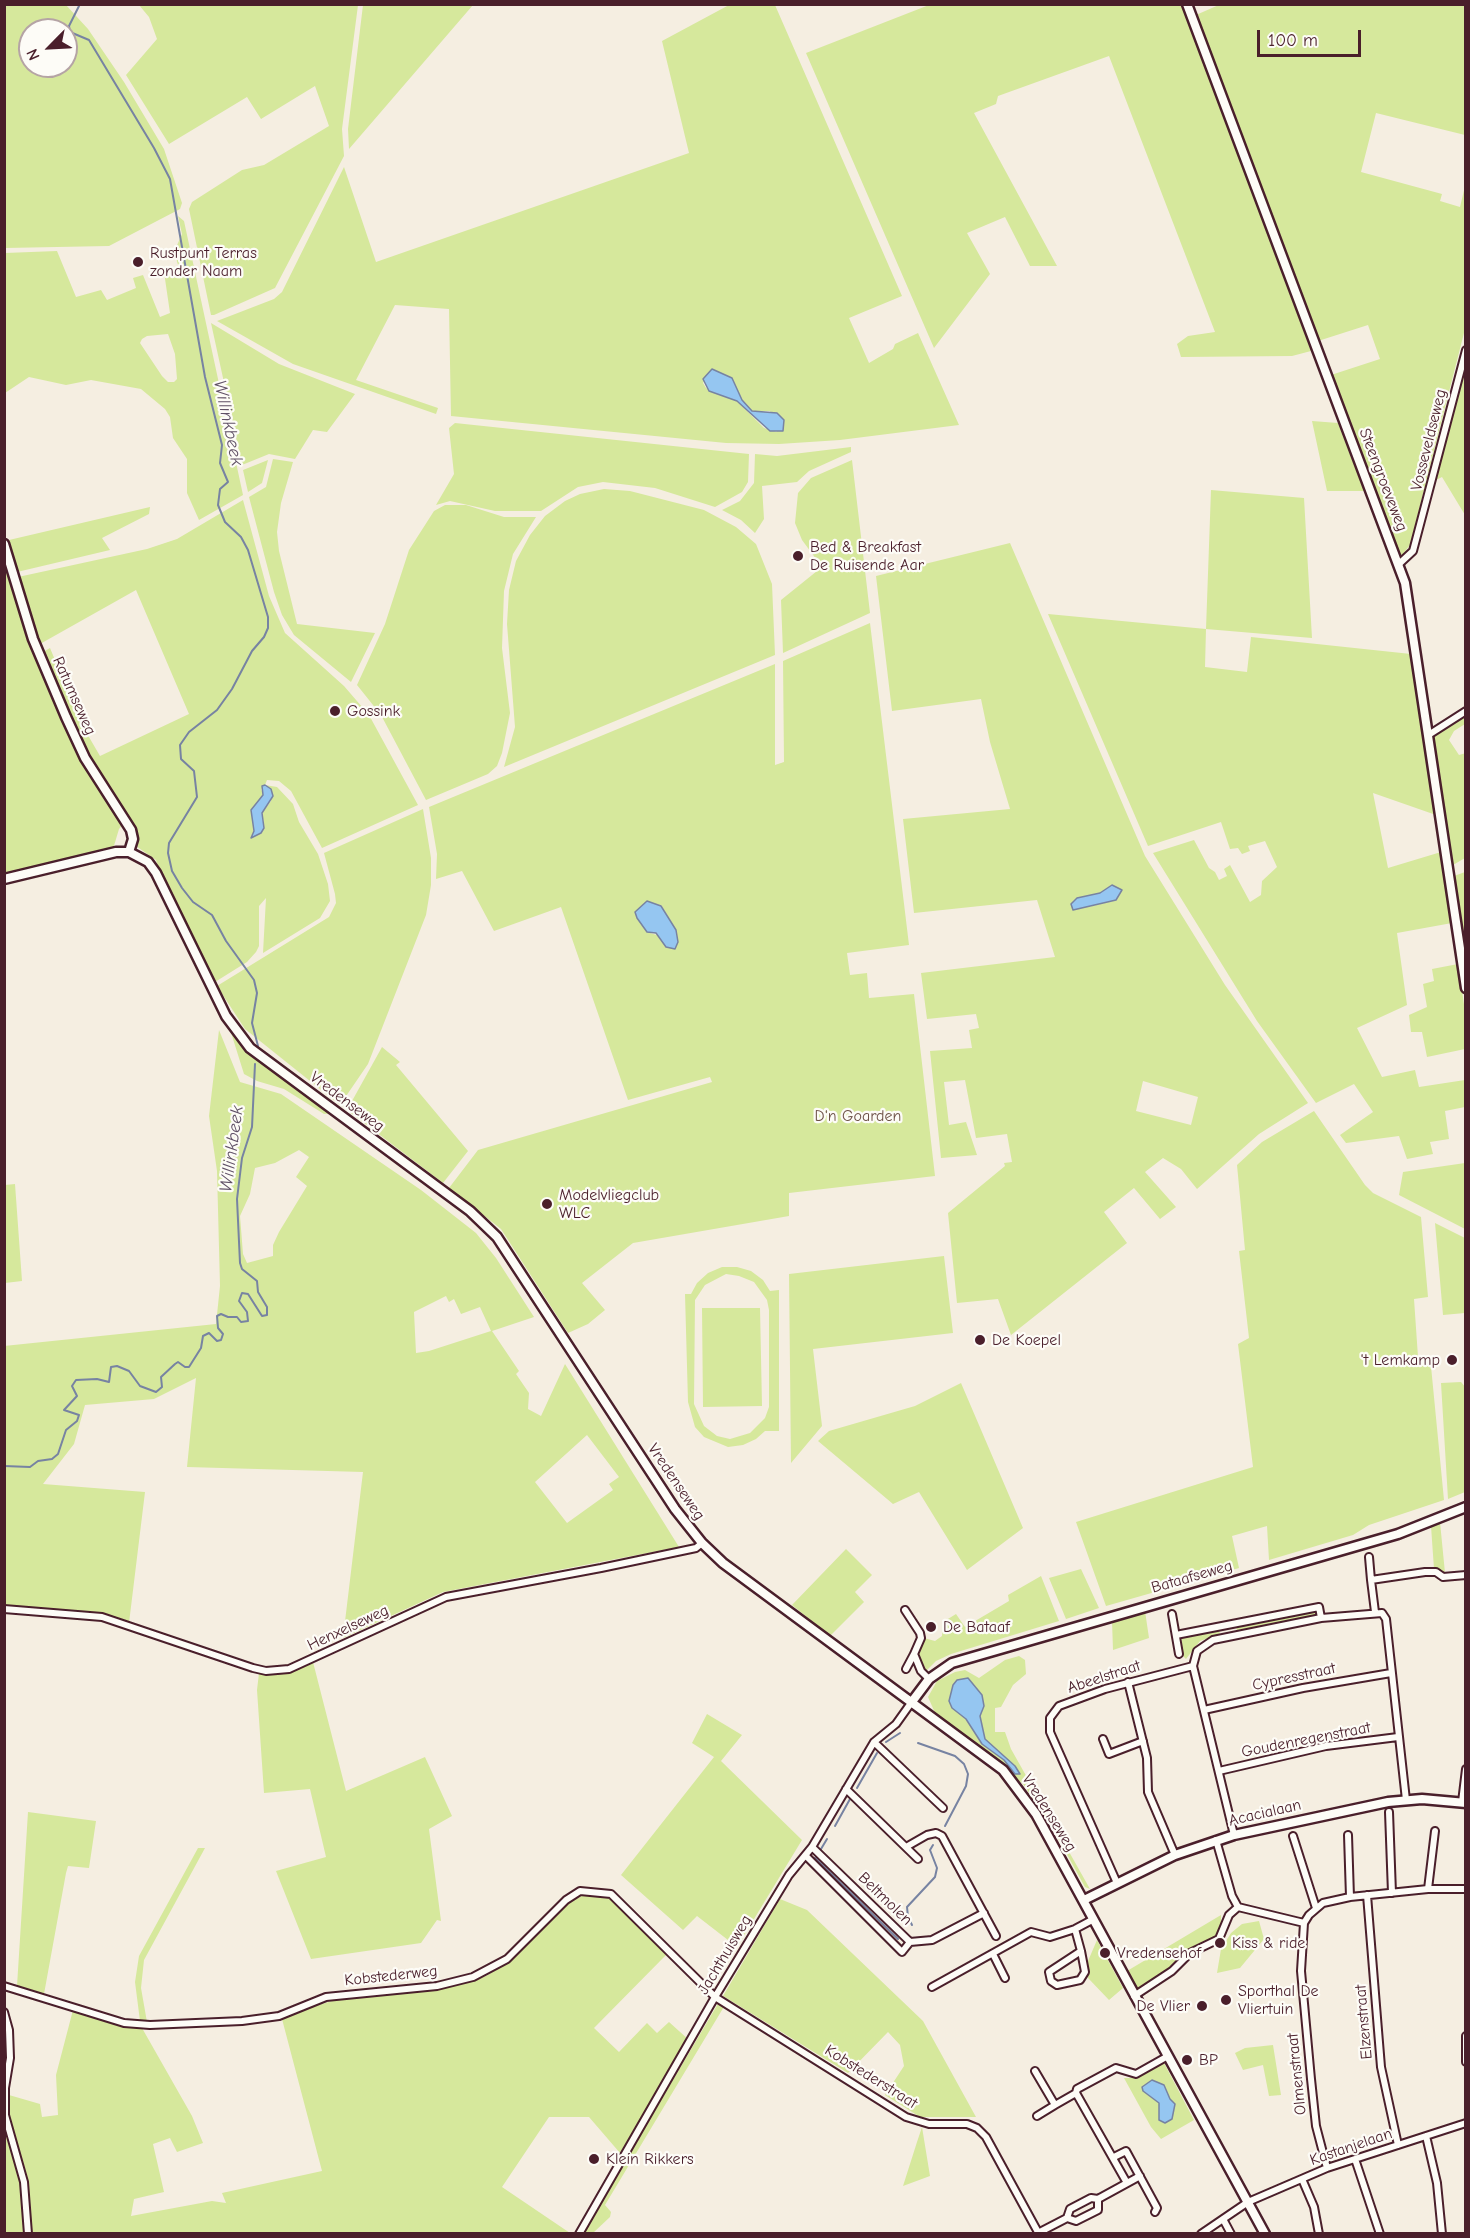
<!DOCTYPE html>
<style>
body{margin:0}
#map{position:relative;width:1470px;height:2238px;overflow:hidden;background:#f5eee1;font-family:"Comic Neue",sans-serif}
canvas{display:block}
.frame{position:absolute;inset:0;border:6px solid #4a1f2b;pointer-events:none}
.north{position:absolute;left:18px;top:18px;width:60px;height:60px;box-sizing:border-box;background:#fdfcf7;border:2px solid #b5a4a5;border-radius:50%;rotate:246deg;font-size:16px;font-weight:700;line-height:24px;text-align:center;color:#4a1f2b}
.north::after{content:'';display:block;margin:auto;width:21px;height:27px;background:#4a1f2b;clip-path:polygon(50% 0,100% 100%,50% 72%,0 100%)}
.scale{position:absolute;left:1257px;top:30px;width:104px;height:27px;box-sizing:border-box;border:3px solid #4a1f2b;border-top:0;padding-left:8px;font-size:18px;line-height:21px;white-space:nowrap;color:#4a1f2b;-webkit-text-stroke:4px #fdfcf7;paint-order:stroke}
</style>
<div id="map">
<canvas width="1470" height="2238"></canvas>
<div class="frame"></div>
<div class="north">N</div>
<div class="scale">100 m</div>
</div>
<script>
const ctx = document.querySelector('canvas').getContext('2d');
ctx.lineJoin = 'round';
function paint(path, color) { ctx.fillStyle = color; ctx.fill(path, 'evenodd'); }
const shape = rows => new Path2D(rows.map(r => 'M' + r).join(''));
function strokePath(path, color, width, dash) { ctx.strokeStyle = color; ctx.lineWidth = width; ctx.lineCap = dash ? 'butt' : 'round'; ctx.setLineDash(dash || []); ctx.stroke(path); }
function write(font, color, halo, rows, align = 'center') {
  ctx.font = font + ' "Comic Neue",sans-serif'; ctx.lineWidth = 4.5; ctx.setLineDash([]); ctx.textBaseline = 'middle'; ctx.strokeStyle = halo; ctx.fillStyle = color; for (const [text, x, y, turn = 0] of rows) {
    ctx.save(); ctx.translate(x, y); ctx.rotate((+turn || 0) * Math.PI / 180); ctx.textAlign = isNaN(turn) ? turn : align; if (halo) ctx.strokeText(text, 0, 0); ctx.fillText(text, 0, 0); ctx.restore();
  }
}
const green = shape([
 [1221,4,1465,5,1465,135,1376,113,1361,172,1442,194,1440,201,1460,207,1465,186,1465,329,1410,545,1402,555,1398,553,1331,375,1380,359,1368,325,1318,341,1196,15],
 [4,5,66,5,88,29,124,82,164,149,182,203,180,209,109,246,5,248],
 [30,30,66,30,66,66,30,66],
 [139,5,358,5,342,129,344,156,275,288,214,315,211,315,189,209,192,202,242,170,264,165,329,126,315,86,261,119,247,97,169,144,126,75,157,39,149,17],
 [363,5,473,5,349,149,348,129],
 [729,5,775,5,902,296,849,318,869,363,893,349,895,344,918,333,959,425,840,440,779,444,726,443,451,416,449,309,395,305,356,380,438,408,436,414,293,364,217,321,274,299,282,292,344,167,376,262,689,153,662,41],
 [712,370,732,378,742,400,752,411,770,411,777,432,764,428,737,401,706,388,703,383],
 [929,5,1182,5,1311,351,1292,356,1181,357,1177,344,1188,336,1215,332,1109,56,998,96,996,104,974,113,1057,266,1030,266,1005,217,967,233,990,274,934,348,806,53],
 [178,216,184,221,243,495,199,520,187,493,187,459,173,438,170,417,165,409,141,389,91,380,66,385,29,377,5,393,5,253,57,251,76,297,101,290,107,300,136,288,133,278,143,275,160,317,170,313,164,272,179,268,174,252,182,234],
 [168,334,175,354,177,379,174,382,168,382,162,376,140,343,142,339,147,336],
 [211,323,279,364,355,394,327,432,313,430,295,459,269,454,242,465],
 [1465,366,1465,515,1442,477,1436,480],
 [1312,421,1338,423,1364,491,1327,491],
 [455,423,749,454,748,482,742,492,715,507,655,488,603,482,578,487,541,511,495,511,450,501,436,505,454,474,449,428],
 [851,447,851,452,809,471,797,482,762,486,764,519,755,533,741,520,722,510,740,501,754,483,755,454,777,456],
 [273,459,293,462,281,503,277,532,279,551,297,624,375,633,351,682,294,635,282,615,274,592,249,497,266,487],
 [268,460,262,483,248,492,243,470],
 [852,460,870,613,783,653,781,600,822,567,802,540,795,523,798,493,811,478],
 [604,489,630,491,704,510,736,527,756,544,772,584,775,655,504,767,515,727,507,624,509,590,516,561,530,535,545,516,565,501,580,494],
 [1211,490,1304,498,1312,638,1206,629,1205,667,1247,672,1251,637,1411,654,1436,815,1373,793,1388,868,1441,852,1452,923,1397,933,1407,1005,1357,1028,1382,1077,1415,1070,1419,1087,1465,1080,1465,1107,1445,1111,1449,1139,1430,1142,1433,1154,1407,1159,1399,1136,1346,1143,1340,1135,1373,1112,1354,1084,1316,1103,1257,1021,1153,853,1194,840,1209,868,1215,872,1219,880,1227,876,1224,869,1230,865,1250,902,1261,895,1262,881,1277,867,1265,841,1248,846,1250,851,1242,854,1238,848,1230,849,1221,822,1148,846,1048,614,1206,629],
 [243,500,269,596,285,633,344,686,369,715,418,805,322,848,291,791,279,781,267,780,265,785,277,787,293,804,299,822,318,854,328,884,330,901,320,918,263,953,266,898,259,906,259,946,256,952,247,962,215,982,160,873,156,860,136,846,137,832,133,824,81,741,43,652,50,648,82,725,100,756,189,714,136,590,40,644,18,577,147,549,177,539],
 [261,788,271,801,262,813,264,824,251,837,254,831,251,810,263,795],
 [445,505,466,505,504,517,536,517,513,554,504,591,502,648,510,713,502,753,497,766,488,774,426,800,381,715,357,685,385,624,409,550,434,511],
 [150,507,149,514,102,538,110,550,17,572,9,540],
 [1010,543,1145,856,1225,985,1308,1103,1259,1134,1197,1189,1181,1169,1163,1158,1145,1172,1176,1207,1160,1219,1134,1188,1104,1212,1127,1243,1011,1335,998,1299,957,1303,948,1213,1005,1166,1004,1163,1012,1162,1007,1134,976,1138,965,1080,944,1082,949,1125,966,1122,977,1155,941,1158,930,1051,972,1048,969,1030,979,1028,976,1014,927,1019,921,973,1055,957,1037,900,914,913,903,819,1010,809,990,742,981,699,892,711,876,576],
 [1112,885,1112,901,1088,907,1073,901,1100,893],
 [1143,1081,1198,1097,1191,1125,1136,1111],
 [4,554,55,698,124,823,119,829,113,849,4,875],
 [870,623,909,945,847,953,850,975,867,973,869,998,914,994,935,1176,789,1193,789,1216,633,1243,582,1283,605,1310,588,1324,568,1333,501,1229,449,1188,478,1150,712,1082,710,1077,628,1100,561,907,494,931,462,871,436,879,437,854,429,807,775,664,775,765,784,762,783,661],
 [661,905,676,930,666,947,660,936,650,933,642,923],
 [1465,715,1465,724,1454,731,1449,740,1459,755,1466,753,1465,858,1453,865,1433,736],
 [423,809,431,858,431,885,426,915,368,1064,340,1105,245,1029,217,986,329,917,336,903,335,894,324,853],
 [1465,872,1466,872,1465,948,1454,876],
 [1458,964,1465,1011,1465,1049,1427,1057,1422,1032,1411,1032,1409,1015,1427,1007,1423,984,1434,981,1432,969],
 [228,1023,234,1033,334,1113,324,1114,284,1089,257,1081,244,1074],
 [219,1030,240,1082,281,1094,421,1190,476,1233,496,1258,534,1317,492,1331,519,1371,516,1374,529,1393,528,1409,541,1416,565,1364,679,1547,443,1592,343,1638,363,1472,187,1467,196,1378,154,1399,85,1405,74,1444,43,1484,145,1492,129,1623,83,1612,5,1606,4,1346,216,1324,220,1286,217,1171,209,1116],
 [299,1150,309,1157,296,1177,307,1186,279,1232,273,1245,273,1256,247,1263,243,1254,240,1216,250,1194,255,1168,275,1163],
 [446,1296,449,1302,454,1299,461,1314,480,1307,491,1331,429,1351,416,1353,414,1312],
 [587,1435,619,1477,609,1484,613,1490,567,1523,535,1482],
 [382,1047,400,1062,396,1065,468,1151,443,1183,347,1110],
 [1314,1111,1365,1185,1373,1193,1421,1217,1428,1297,1414,1299,1418,1357,1430,1356,1444,1500,1369,1525,1353,1535,1269,1560,1267,1526,1232,1536,1239,1568,1106,1606,1076,1522,1253,1467,1238,1344,1249,1338,1239,1251,1245,1250,1237,1165,1262,1142],
 [1465,1163,1465,1229,1399,1195,1403,1172],
 [15,1184,22,1281,5,1283,5,1185],
 [1435,1223,1465,1238,1465,1313,1443,1315],
 [944,1256,953,1333,813,1349,822,1426,791,1463,789,1274],
 [722,1267,737,1267,751,1271,763,1280,770,1291,779,1290,779,1431,765,1431,756,1439,743,1445,728,1447,704,1437,695,1427,688,1402,685,1294,691,1294,697,1283,708,1273],
 [726,1274,739,1276,754,1282,767,1300,769,1310,769,1407,765,1418,750,1433,730,1439,717,1436,704,1426,694,1404,695,1300,705,1285],
 [702,1308,760,1308,762,1406,703,1407],
 [1461,1382,1466,1388,1465,1492,1448,1499,1441,1383],
 [961,1383,1023,1528,967,1570,919,1492,893,1504,818,1441,829,1431,915,1406],
 [1440,1522,1445,1573,1436,1567,1434,1569,1431,1526],
 [846,1549,872,1575,855,1592,864,1602,830,1636,792,1605],
 [1081,1569,1099,1608,1066,1619,1049,1578],
 [1041,1576,1059,1621,951,1654,936,1661,925,1672,917,1655,924,1638,935,1641,942,1636,943,1622,956,1614,965,1627,1009,1601,1008,1595],
 [1145,1611,1149,1638,1113,1650,1112,1621],
 [1315,1611,1316,1616,1237,1631,1236,1626],
 [1219,1630,1220,1634,1200,1641,1186,1659,1183,1656,1181,1637],
 [1019,1656,1025,1660,1026,1674,1013,1685,1001,1707,995,1708,995,1732,1005,1732,1011,1749,1090,1889,1085,1887,1049,1822,1023,1784,936,1715,928,1697,937,1681,955,1672,965,1670,979,1678,1005,1660],
 [968,1678,982,1695,984,1706,980,1716,985,1739,1015,1766,1015,1774,1004,1760,982,1744,966,1719,957,1680],
 [313,1662,346,1791,425,1757,452,1816,429,1829,441,1921,437,1920,421,1943,311,1959,276,1871,326,1857,310,1789,264,1793,257,1690,259,1673,290,1672],
 [707,1714,742,1735,721,1761,802,1840,737,1947,697,1916,683,1930,621,1875,714,1757,692,1743],
 [28,1812,96,1821,89,1868,68,1866,66,1873,44,1994,17,1986],
 [198,1848,205,1848,144,1960,141,1988,147,2022,140,2021,135,1982,139,1956],
 [586,1894,604,1895,613,1899,668,1953,594,2028,619,2052,647,2023,657,2033,669,2022,689,2040,620,2153,589,2117,549,2117,502,2187,570,2233,32,2233,26,2181,10,2121,9,2095,40,2104,42,2117,58,2115,56,2075,73,2010,142,2028,192,2116,203,2143,177,2152,170,2138,153,2144,164,2192,134,2199,131,2216,212,2201,226,2203,222,2193,322,2171,282,2019,283,2016,345,1997,431,1991,486,1976,512,1960,570,1902],
 [780,1899,807,1910,923,2021,976,2117,920,2117,885,2095,904,2066,900,2045,888,2032,848,2073,723,1996],
 [1221,1915,1221,1931,1217,1938,1137,1990,1127,1971],
 [1259,1921,1264,1939,1240,1968,1217,1973,1221,1949,1231,1933,1242,1924],
 [1097,1940,1123,1988,1109,2000,1088,1978,1088,1961],
 [719,2002,725,2005,605,2205,611,2212,610,2217,593,2233,582,2234],
 [1273,2045,1281,2095,1269,2096,1263,2065,1243,2070,1235,2053,1245,2048],
 [1164,2063,1194,2120,1161,2139,1151,2127,1124,2078,1136,2078],
 [922,2127,930,2176,903,2186,917,2142],
 [4,2129,23,2187,27,2233,5,2233]
]);
const water = shape([
 [712,369,732,378,742,400,752,411,777,413,784,420,783,431,770,431,737,401,709,391,703,379,712,369],
 [265,785,271,789,273,796,262,813,264,828,261,833,251,838,254,831,251,810,263,795,262,786,265,785],
 [1112,885,1122,890,1116,900,1073,910,1071,904,1077,898,1100,893,1112,885],
 [647,901,661,906,676,930,678,942,675,949,666,947,656,933,647,932,637,918,635,912,647,901],
 [968,1678,982,1695,984,1706,980,1716,985,1739,1015,1766,1020,1774,1015,1774,1004,1760,982,1744,966,1719,952,1708,949,1701,953,1685,957,1680,968,1678],
 [1152,2080,1164,2085,1170,2099,1175,2104,1172,2119,1165,2123,1159,2120,1159,2103,1143,2091,1142,2087,1152,2080]
]);
const stream = shape([
 [80,4,69,26,70,32,89,40,154,148,170,179,205,377,222,445,220,463,228,482,220,489,218,505,225,522,241,537,248,550,268,617,268,628,264,637,252,651,232,689,217,710,189,732,180,745,181,759,194,771,197,797,169,843,168,853,172,871,182,888,193,902,212,915,226,941,254,980,257,993,252,1023,258,1046],
 [4,1466,30,1467,38,1461,52,1459,58,1454,66,1430,77,1421,79,1415,64,1410,77,1396,72,1386,76,1380,97,1379,109,1382,111,1367,117,1366,129,1371,140,1386,156,1392,162,1387,161,1377,175,1364,178,1362,185,1367,189,1367,201,1348,203,1336,209,1333,217,1341,221,1340,223,1334,218,1328,217,1316,221,1314,228,1317,237,1317,241,1322,248,1321,247,1312,239,1301,242,1293,248,1294,262,1316,267,1315,267,1307,258,1292,257,1281,242,1269,240,1263,237,1199,242,1158,252,1127,255,1064],
 [886,1742,900,1733],
 [918,1743,955,1756,964,1764,968,1774,966,1786,945,1826],
 [857,1788,877,1753],
 [835,1826,850,1799],
 [821,1849,827,1839],
 [815,1858,898,1939],
 [912,1925,908,1917,907,1907,935,1877,937,1868,930,1850,933,1845]
]);
const street = shape([
 [1399,564,1413,551,1466,350],
 [1430,734,1466,711],
 [1369,1557,1371,1580],
 [4,1609,102,1617,253,1668,266,1671,289,1669,446,1597,601,1568,696,1548,702,1543],
 [905,1610,920,1633,921,1638,914,1654,921,1671,929,1679],
 [1375,1612,1371,1580,1425,1572,1436,1572,1443,1577,1466,1575],
 [1172,1614,1179,1654],
 [1176,1635,1319,1607,1321,1618],
 [1193,1666,1234,1835],
 [906,1669,914,1654],
 [1128,1682,1147,1758,1148,1792,1175,1855],
 [1204,1710,1303,1688,1391,1673],
 [1103,1739,1109,1754,1143,1741],
 [874,1742,943,1808],
 [1219,1771,1326,1746,1398,1737],
 [846,1789,918,1859],
 [1462,1802,1466,1769],
 [1389,1812,1392,1893],
 [1348,1835,1350,1897],
 [1293,1836,1316,1908],
 [1216,1840,1232,1896,1238,1907,1304,1923],
 [812,1847,910,1942],
 [906,1847,927,1835,936,1833,942,1836,996,1936],
 [806,1856,902,1952,910,1942],
 [1117,1883,1050,1732,1050,1718,1059,1706,1105,1689,1193,1666,1197,1651,1213,1640,1321,1618,1382,1613,1386,1619,1406,1800],
 [1428,1889,1435,1831],
 [1367,1895,1381,2067,1398,2145],
 [1075,1929,1081,1951,1085,1972,1080,1980,1057,1985,1051,1981,1049,1972,1081,1951],
 [910,1942,932,1940,984,1913],
 [993,1954,1005,1978],
 [4,1986,124,2023,150,2025,242,2021,279,2016,326,1997,437,1986,473,1977,507,1959,566,1900,580,1891,611,1894,715,1997,906,2117,929,2124,967,2124,977,2128,986,2137,1039,2234],
 [932,1987,1031,1932,1050,1937,1075,1929,1092,1920],
 [1134,1996,1172,1971,1190,1953,1219,1939,1229,1915,1238,1907],
 [4,2012,9,2030,10,2058,5,2088,5,2115,24,2182,28,2234],
 [1466,2036,1466,2062],
 [1035,2071,1055,2105,1076,2093],
 [1037,2116,1055,2105],
 [1426,2136,1437,2183,1442,2234],
 [1114,2157,1126,2151,1157,2208,1155,2212],
 [1355,2159,1380,2234],
 [1327,2168,1316,2126,1311,2079,1301,1971,1304,1923,1309,1915,1323,1903,1350,1897,1428,1889,1466,1889],
 [1302,2179,1314,2207,1319,2234],
 [1127,2183,1076,2093,1077,2089,1116,2068,1136,2074,1168,2056],
 [1067,2218,1076,2221,1098,2210,1098,2199,1140,2176],
 [1223,2219,1231,2234],
 [1038,2233,1067,2218,1070,2209,1091,2198,1098,2199],
 [579,2234,715,1997,789,1875,812,1847,874,1742,896,1724,911,1703],
 [1201,2234,1248,2202,1327,2168,1466,2123]
]);
const secondary = shape([
 [1187,4,1405,583,1466,988],
 [4,544,33,639,66,717,85,758,131,830,133,839,129,852],
 [4,879,116,852,129,852,148,862,156,873,226,1016,250,1048,470,1211,497,1237,675,1509,702,1543,723,1563,1003,1770,1036,1814,1265,2234],
 [911,1703,929,1679,952,1663,1398,1534,1466,1507],
 [1084,1900,1175,1855,1234,1835,1388,1802,1422,1799,1466,1803]
]);
const markers = [
 [138,262,6,"#4a1f2b"],
 [798,556,6,"#4a1f2b"],
 [335,711,6,"#4a1f2b"],
 [547,1204,6,"#4a1f2b"],
 [980,1340,6,"#4a1f2b"],
 [1452,1360,6,"#4a1f2b"],
 [931,1627,6,"#4a1f2b"],
 [1220,1943,6,"#4a1f2b"],
 [1105,1953,6,"#4a1f2b"],
 [1226,2000,6,"#4a1f2b"],
 [1202,2006,6,"#4a1f2b"],
 [1187,2060,6,"#4a1f2b"],
 [594,2159,6,"#4a1f2b"]
];
const poiNames = [
 ["Rustpunt Terras",150,253],
 ["zonder Naam",150,271],
 ["Bed & Breakfast",810,547],
 ["De Ruisende Aar",810,565],
 ["Gossink",347,711],
 ["Modelvliegclub",559,1195],
 ["WLC",559,1213],
 ["De Koepel",992,1340],
 ["'t Lemkamp",1440,1360,"right"],
 ["De Bataaf",943,1627],
 ["Kiss & ride",1232,1943],
 ["Vredensehof",1117,1953],
 ["Sporthal De",1238,1991],
 ["Vliertuin",1238,2009],
 ["De Vlier",1190,2006,"right"],
 ["BP",1199,2060],
 ["Klein Rikkers",606,2159]
];
const streetNames = [
 ["Vosseveldseweg",1429,440,-76],
 ["Steengroeveweg",1383,480,69],
 ["Ratumseweg",74,696,66],
 ["Vredenseweg",347,1102,37],
 ["Vredenseweg",676,1482,56],
 ["Bataafseweg",1192,1577,-16],
 ["Henxelseweg",348,1628,-25],
 ["Abeelstraat",1104,1677,-18],
 ["Cypresstraat",1294,1677,-12],
 ["Goudenregenstraat",1306,1740,-11],
 ["Vredenseweg",1049,1813,58],
 ["Acacialaan",1265,1813,-13],
 ["Beltmolen",885,1899,44],
 ["Jachthuisweg",725,1955,-59],
 ["Kobstederweg",391,1976,-6],
 ["Elzenstraat",1364,2022,-95],
 ["Olmenstraat",1297,2074,-96],
 ["Kobstederstraat",871,2077,32],
 ["Kastanjelaan",1351,2147,-19]
];
const parkNames = [
 ["D'n Goarden",858,1116]
];
const waterNames = [
 ["Willinkbeek",228,423,78],
 ["Willinkbeek",232,1149,-82]
];
paint(green, '#d6e89c');
paint(water, '#95c6f1');
strokePath(water, '#7783a2', 1.5);
strokePath(stream, '#7783a2', 2);
strokePath(street, '#4a1f2b', 10);
strokePath(secondary, '#4a1f2b', 13);
strokePath(street, '#fdfcf7', 6);
strokePath(secondary, '#fdfcf7', 8);
for (const [x, y, r, color] of markers) { const dot = new Path2D(); dot.arc(x, y, r, 0, 2 * Math.PI); ctx.fillStyle = color; ctx.fill(dot); strokePath(dot, '#fdfcf7', 2); }
write('16px', '#4a1f2b', '#fdfcf7', poiNames, 'left');
write('16px', '#4a1f2b', '#fdfcf7', streetNames);
write('16px', '#6d5147', '#fdfcf7', parkNames);
write('italic 18px', '#605166', '#fdfcf7', waterNames);
</script>
